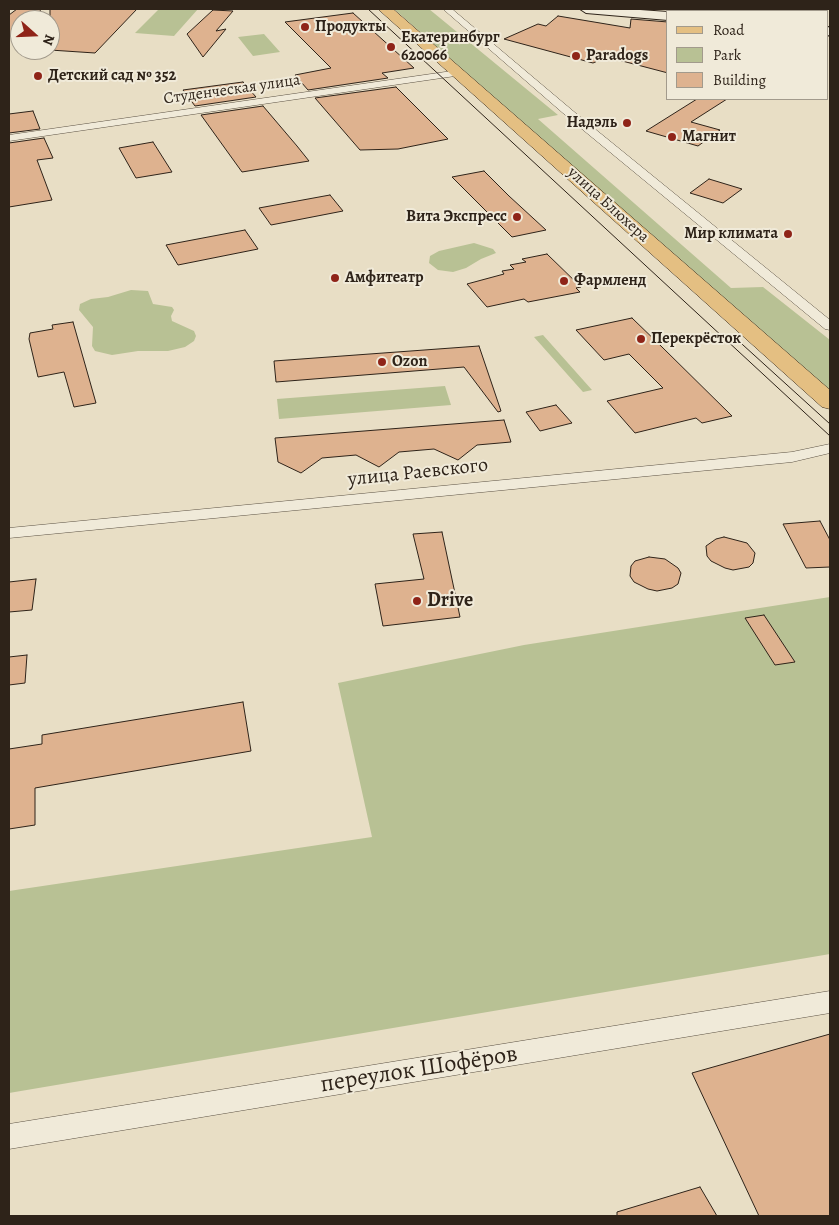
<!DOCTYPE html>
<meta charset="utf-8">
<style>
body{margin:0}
#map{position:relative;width:839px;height:1225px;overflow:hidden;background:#e8dec5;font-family:Alegreya,serif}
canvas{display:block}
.frame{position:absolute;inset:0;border:10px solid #2e2319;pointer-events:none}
.legend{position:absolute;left:666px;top:10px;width:162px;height:90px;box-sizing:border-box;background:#f0ead9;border:1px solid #a29a8c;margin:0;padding:6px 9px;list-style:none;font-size:15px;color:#2e2319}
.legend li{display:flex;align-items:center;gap:10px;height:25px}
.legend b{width:25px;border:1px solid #a29a8c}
.north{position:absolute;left:10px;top:10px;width:50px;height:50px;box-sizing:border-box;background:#f0ead9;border:1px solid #a29a8c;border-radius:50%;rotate:110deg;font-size:14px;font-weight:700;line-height:20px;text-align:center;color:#2e2319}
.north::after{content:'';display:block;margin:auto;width:18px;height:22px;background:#8f2418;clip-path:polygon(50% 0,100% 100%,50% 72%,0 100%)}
</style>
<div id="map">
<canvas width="839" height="1225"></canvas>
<div class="frame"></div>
<ul class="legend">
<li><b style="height:6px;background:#e4bf82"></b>Road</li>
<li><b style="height:14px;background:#b8c194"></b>Park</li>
<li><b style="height:14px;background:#deb28f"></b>Building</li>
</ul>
<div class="north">N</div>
</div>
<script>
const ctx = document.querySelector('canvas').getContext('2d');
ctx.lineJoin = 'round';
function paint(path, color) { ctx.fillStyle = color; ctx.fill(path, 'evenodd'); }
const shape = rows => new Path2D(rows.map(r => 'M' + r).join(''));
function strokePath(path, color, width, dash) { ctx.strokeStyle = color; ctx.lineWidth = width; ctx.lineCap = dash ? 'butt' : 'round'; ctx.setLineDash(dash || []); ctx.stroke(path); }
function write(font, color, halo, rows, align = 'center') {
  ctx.font = font + ' Alegreya,serif'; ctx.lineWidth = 4; ctx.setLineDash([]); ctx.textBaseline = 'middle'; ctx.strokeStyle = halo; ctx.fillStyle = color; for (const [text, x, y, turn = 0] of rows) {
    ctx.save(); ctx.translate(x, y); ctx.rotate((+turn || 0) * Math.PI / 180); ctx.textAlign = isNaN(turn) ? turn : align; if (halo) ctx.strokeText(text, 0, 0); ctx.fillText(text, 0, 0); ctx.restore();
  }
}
const green = shape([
 [159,9,198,9,174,36,135,33],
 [394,9,429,9,558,115,538,119,731,288,763,287,830,340,830,395],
 [264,34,280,52,253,56,238,37],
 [474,243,493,249,496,253,481,259,466,268,453,272,438,270,429,263,430,256,439,251],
 [131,290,148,291,153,304,172,307,174,310,171,316,172,321,194,331,196,336,194,341,185,347,168,351,138,351,112,355,95,351,92,346,93,327,79,310,80,304,91,299,108,297],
 [543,335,592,390,583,392,534,337],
 [445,386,451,405,279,419,277,399],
 [830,597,830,954,9,1093,9,891,372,837,338,683,524,645]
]);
const building = shape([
 [17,9,42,9,29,20,20,20,20,28,9,37,9,15,17,9],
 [50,9,137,9,95,53,50,50,50,9],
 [213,10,233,11,216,31,226,29,203,57,187,34,213,10],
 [353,13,414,68,382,73,388,78,308,90,295,75,331,68,285,22,353,13],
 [558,16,630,28,631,19,668,22,668,73,607,57,593,63,504,39,538,24,546,26,558,16],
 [243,82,256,97,195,106,183,90,243,82],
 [396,87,448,139,398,149,360,150,315,98,396,87],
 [697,99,727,99,691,122,720,130,698,146,646,131,697,99],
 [263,106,297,146,309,161,242,172,201,115,263,106],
 [33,111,40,129,9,133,9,114,33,111],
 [44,138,53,158,37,160,52,200,9,207,9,143,44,138],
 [153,142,172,172,136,178,119,148,153,142],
 [484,171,509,196,546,230,512,237,452,177,484,171],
 [709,179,742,189,723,203,690,193,709,179],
 [330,195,343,211,271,225,259,208,330,195],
 [245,230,258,249,178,265,166,245,245,230],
 [547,254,581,287,576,288,580,292,528,302,524,299,487,307,467,284,504,274,502,271,514,269,510,265,526,262,522,259,547,254],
 [632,318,662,347,732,416,702,423,696,418,635,433,607,401,663,388,629,354,604,360,576,330,632,318],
 [73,322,96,403,74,407,64,372,38,377,29,339,30,333,53,329,52,325,73,322],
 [479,346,501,411,498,412,464,367,276,382,274,361,479,346],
 [556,405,572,423,540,431,526,412,556,405],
 [504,420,511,442,477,445,458,460,434,449,399,452,379,467,356,455,322,458,301,473,278,462,275,438,504,420],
 [820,521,830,540,830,567,806,568,783,524,820,521],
 [442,532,460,617,383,626,375,584,424,579,413,534,442,532],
 [724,537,747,543,755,553,753,563,749,567,733,570,725,568,711,561,707,556,706,546,716,539,724,537],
 [649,557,665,559,678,568,681,573,678,584,672,588,657,591,648,589,634,582,630,576,631,566,635,561,649,557],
 [36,579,32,610,9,612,9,582,36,579],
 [764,615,795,662,775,665,745,618,764,615],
 [27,655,25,683,9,685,9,657,27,655],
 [243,702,251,751,35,788,35,825,9,829,9,749,42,744,42,735,243,702],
 [830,1034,830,1216,759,1216,692,1073,830,1034],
 [700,1187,717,1216,617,1216,617,1212,700,1187]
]);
const minor = shape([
 [443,9,452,9,579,116,830,320,830,330,825,329,571,120,443,9],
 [459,70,462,71,462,75,9,141,9,135,459,70],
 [830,444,830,453,792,462,9,538,9,528,792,452,830,444],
 [830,991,830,1013,9,1149,9,1124,830,991]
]);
const secondary = shape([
 [580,9,626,9,668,12,668,20,586,13,580,9],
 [828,27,830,28,830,36,828,35,828,27]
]);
const primary = shape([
 [378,9,393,9,830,390,830,409,822,407,378,9]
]);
const tram = shape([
 [368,9,830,436],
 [732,335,830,424]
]);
const markers = [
 [305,27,5,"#8f2418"],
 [391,47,5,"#8f2418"],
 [576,56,5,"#8f2418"],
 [38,76,5,"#8f2418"],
 [627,123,5,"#8f2418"],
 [672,137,5,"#8f2418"],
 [517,217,5,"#8f2418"],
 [788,234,5,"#8f2418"],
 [335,278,5,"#8f2418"],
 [564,281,5,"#8f2418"],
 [641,339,5,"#8f2418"],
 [382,362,5,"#8f2418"],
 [417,601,5,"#8f2418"]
];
const farPoinames = [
 ["Продукты",315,27],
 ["Екатеринбург",401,38],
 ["620066",401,56],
 ["Paradogs",586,56],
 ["Детский сад № 352",48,76],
 ["Надэль",617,123,"right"],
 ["Магнит",682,137],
 ["Вита Экспресс",507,217,"right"],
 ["Мир климата",778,234,"right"],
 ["Амфитеатр",345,278],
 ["Фармленд",574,281],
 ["Перекрёсток",651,339],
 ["Ozon",392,362]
];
const farStreetnames = [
 ["Студенческая улица",232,90,-8],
 ["улица Блюхера",608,205,42]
];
const streetNames = [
 ["улица Раевского",418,473,-6]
];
const poiNames = [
 ["Drive",427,601]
];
const nearStreetnames = [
 ["переулок Шофёров",419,1070,-9]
];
paint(green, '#b8c194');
paint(building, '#deb28f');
strokePath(building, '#2e2319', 1);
strokePath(minor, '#5c5244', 1);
strokePath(secondary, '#2e2319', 2);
strokePath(primary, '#2e2319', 1);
paint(minor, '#f0ead9');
paint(secondary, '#f0ead9');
paint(primary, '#e4bf82');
strokePath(tram, '#2e2319', 1);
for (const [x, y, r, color] of markers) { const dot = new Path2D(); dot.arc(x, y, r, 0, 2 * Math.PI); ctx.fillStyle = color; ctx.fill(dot); strokePath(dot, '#f0ead9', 2); }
write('bold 16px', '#2e2319', '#f0ead9', farPoinames, 'left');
write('16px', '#2e2319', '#f0ead9', farStreetnames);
write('20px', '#2e2319', '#f0ead9', streetNames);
write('bold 20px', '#2e2319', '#f0ead9', poiNames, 'left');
write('24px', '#2e2319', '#f0ead9', nearStreetnames);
</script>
